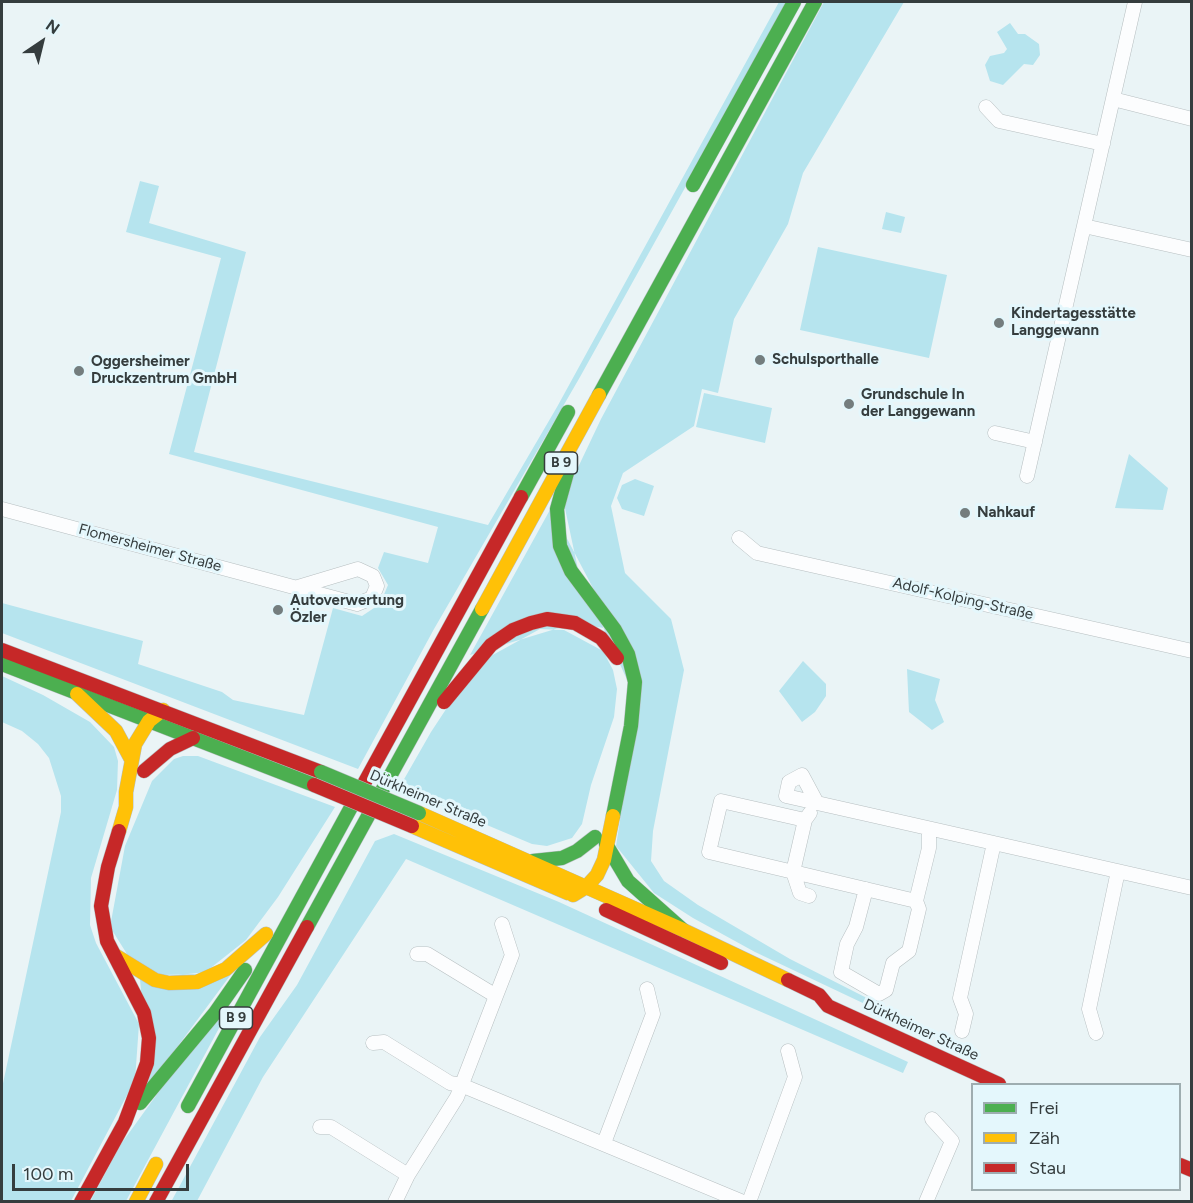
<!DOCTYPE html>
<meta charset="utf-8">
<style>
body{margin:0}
#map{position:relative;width:1193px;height:1203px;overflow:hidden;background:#eaf4f6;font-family:Figtree,sans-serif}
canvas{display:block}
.frame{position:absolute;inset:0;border:3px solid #353d3e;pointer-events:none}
.legend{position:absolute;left:971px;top:1083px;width:210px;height:108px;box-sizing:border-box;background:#e4f7fc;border:2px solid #9eadb0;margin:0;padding:8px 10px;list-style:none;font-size:18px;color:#353d3e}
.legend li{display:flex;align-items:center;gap:12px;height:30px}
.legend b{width:30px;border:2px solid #9eadb0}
.north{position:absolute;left:12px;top:12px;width:60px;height:60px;-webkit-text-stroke:4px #e4f7fc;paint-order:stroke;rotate:35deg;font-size:16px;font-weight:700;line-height:24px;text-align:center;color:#353d3e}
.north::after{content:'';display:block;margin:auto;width:21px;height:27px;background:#353d3e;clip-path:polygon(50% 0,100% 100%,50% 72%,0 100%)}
.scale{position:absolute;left:12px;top:1164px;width:177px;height:27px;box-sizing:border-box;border:3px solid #353d3e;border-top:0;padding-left:8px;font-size:18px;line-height:21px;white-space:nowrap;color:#353d3e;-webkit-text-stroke:4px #e4f7fc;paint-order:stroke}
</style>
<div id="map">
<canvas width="1193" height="1203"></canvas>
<div class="frame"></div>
<ul class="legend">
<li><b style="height:8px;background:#4caf50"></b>Frei</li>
<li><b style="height:8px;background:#ffc107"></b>Zäh</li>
<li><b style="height:8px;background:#c62828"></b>Stau</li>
</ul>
<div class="north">N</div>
<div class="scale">100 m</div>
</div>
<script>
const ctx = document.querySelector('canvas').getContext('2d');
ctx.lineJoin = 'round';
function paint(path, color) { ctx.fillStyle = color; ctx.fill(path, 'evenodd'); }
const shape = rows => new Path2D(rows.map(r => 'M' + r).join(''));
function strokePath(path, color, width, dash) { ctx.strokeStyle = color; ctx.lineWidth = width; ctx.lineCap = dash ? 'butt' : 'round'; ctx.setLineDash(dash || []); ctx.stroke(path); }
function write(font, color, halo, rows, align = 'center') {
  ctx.font = font + ' Figtree,sans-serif'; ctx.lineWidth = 6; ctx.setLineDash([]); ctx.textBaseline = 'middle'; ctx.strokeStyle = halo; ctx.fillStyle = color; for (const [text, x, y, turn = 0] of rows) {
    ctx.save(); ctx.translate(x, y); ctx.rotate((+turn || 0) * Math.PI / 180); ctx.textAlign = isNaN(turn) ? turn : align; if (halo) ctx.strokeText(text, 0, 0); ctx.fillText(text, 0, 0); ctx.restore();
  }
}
const green = shape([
 [779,2,788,2,580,377,434,629,358,769,2,633,2,603,143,641,138,664,222,692,233,700,304,715,333,608,362,616,380,604,388,585,378,568,384,552,428,563,438,527,169,454,221,258,126,232,140,181,159,186,149,223,246,252,194,452,488,525,557,407],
 [824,2,904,2,803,173,788,224,734,319,718,393,702,389,694,426,623,473,611,506,625,573,671,619,684,670,653,831,651,861,664,881,698,905,790,959,924,1027,922,1031,755,952,693,918,654,893,616,846,638,704,579,574,563,499,601,419],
 [1010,23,1018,34,1025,34,1039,44,1040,55,1033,65,1024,64,1003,85,990,81,985,65,990,56,1004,53,1007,49,997,32],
 [886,212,905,217,901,233,882,229],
 [818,247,947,275,929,358,800,330],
 [704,393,772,408,765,443,696,427],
 [1129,454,1168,488,1163,510,1115,508],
 [635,479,654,486,644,516,622,509,617,498,622,485],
 [551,508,615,630,575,623,470,655],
 [540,629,564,630,603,651,613,670,617,689,614,717,591,785,582,824,572,838,547,846,532,844,399,788,431,732,458,691,489,657],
 [803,661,826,684,826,696,815,712,802,722,779,691],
 [907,669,940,679,935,700,944,722,932,730,909,712],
 [2,676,43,695,90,722,114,747,118,761,117,790,91,878,90,925,96,943,139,1024,135,1080,71,1201,2,1201,2,1088,61,812,61,796,49,758,38,744,22,731,2,722],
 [183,756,198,756,335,807,278,897,246,940,203,974,161,975,127,954,110,927,125,846,152,781,174,759],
 [394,834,559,902,908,1062,903,1073,406,859,263,1077,197,1201,171,1202,260,1037,297,985,375,841],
 [235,969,149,1085,140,979],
 [232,1004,126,1201,90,1202,121,1144,176,1068]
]);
const street = shape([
 [1113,99,1192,119],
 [986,107,999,121,1103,144],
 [1084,226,1192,250],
 [995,433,1035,442],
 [1027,476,1135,2],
 [2,509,357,604,372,598,377,586,373,576,358,569,298,587],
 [739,538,757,553,1192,651],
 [817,803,802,775,789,782,786,796,888,819,1192,888],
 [805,820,721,801,709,852,916,901,929,848,929,829],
 [866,889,856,927,847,944,841,972,879,994,886,990,893,963,909,951,919,909,916,901],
 [809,896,800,893,793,872,805,820,810,813],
 [417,954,427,954,496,996],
 [962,1031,966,1014,960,998,994,843],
 [1096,1033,1089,1009,1118,871],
 [373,1043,384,1042,450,1083,461,1085,743,1202],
 [320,1127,331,1127,408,1175],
 [604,1143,653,1014,647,989],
 [395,1202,408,1175,457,1097,496,996,512,955,502,924],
 [749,1202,795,1077,788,1051],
 [926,1202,952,1141,932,1119]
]);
const fast = shape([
 [693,185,794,2],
 [599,395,815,2],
 [567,473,557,509,560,546,571,571,615,630,628,654,635,682,631,726,613,816],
 [521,497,568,412],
 [2,664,314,785],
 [606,844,628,881,683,930],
 [533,861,562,858,577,851,595,837],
 [307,927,482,609],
 [140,1103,215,1013,245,970],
 [188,1106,361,789]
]);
const slow = shape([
 [482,609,599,395],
 [77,694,116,731,131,759],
 [419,813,683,930,788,980],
 [412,826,568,893],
 [119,831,126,807,126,792,135,744,149,721,163,710],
 [573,895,586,887,597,875,604,860,613,816],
 [116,956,155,980,169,983,197,982,226,969,266,934],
 [136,1202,156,1164]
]);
const jam = shape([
 [2,650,321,772],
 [444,702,491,645,513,630,531,623,547,619,575,623,601,638,617,658],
 [144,771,170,749,193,738],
 [361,789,521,497],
 [606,910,721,963],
 [788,980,819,995,828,1006,999,1084],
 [1180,1165,1192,1170],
 [81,1202,125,1122,147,1063,149,1038,144,1013,107,941,101,906,108,867,119,831],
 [156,1202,307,927]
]);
const fastBridge = shape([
 [321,772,419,813]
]);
const jamBridge = shape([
 [314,785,412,826]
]);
const markers = [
 [999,323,6,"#747d7e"],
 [760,360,6,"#747d7e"],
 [79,371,6,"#747d7e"],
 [849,404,6,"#747d7e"],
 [965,513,6,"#747d7e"],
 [278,610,6,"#747d7e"]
];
const shields = [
 [561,463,33],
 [236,1018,33]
];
const shieldNames = [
 ["B 9",561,463],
 ["B 9",236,1018]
];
const poiNames = [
 ["Kindertagesstätte",1011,314],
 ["Langgewann",1011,331],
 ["Schulsporthalle",772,360],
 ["Oggersheimer",91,362],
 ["Druckzentrum GmbH",91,379],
 ["Grundschule In",861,395],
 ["der Langgewann",861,412],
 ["Nahkauf",977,513],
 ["Autoverwertung",290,601],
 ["Özler",290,618]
];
const streetNames = [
 ["Flomersheimer Straße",150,548,15],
 ["Adolf-Kolping-Straße",963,599,13],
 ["Dürkheimer Straße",428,799,23],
 ["Dürkheimer Straße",921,1030,25]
];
paint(green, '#b6e4ee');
strokePath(street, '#b7bfc1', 15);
strokePath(fast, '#b7bfc1', 15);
strokePath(slow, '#b7bfc1', 15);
strokePath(jam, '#b7bfc1', 15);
strokePath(street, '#fcfdfe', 14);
strokePath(fast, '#4caf50', 14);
strokePath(slow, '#ffc107', 14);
strokePath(jam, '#c62828', 14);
strokePath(fastBridge, '#b7bfc1', 15, []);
strokePath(jamBridge, '#b7bfc1', 15, []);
strokePath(fastBridge, '#4caf50', 14);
strokePath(jamBridge, '#c62828', 14);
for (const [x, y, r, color] of markers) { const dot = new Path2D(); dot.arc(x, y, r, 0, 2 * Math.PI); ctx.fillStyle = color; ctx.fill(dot); strokePath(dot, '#e4f7fc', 2); }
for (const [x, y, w] of shields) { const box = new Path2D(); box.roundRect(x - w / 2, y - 11, w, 22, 4.5); ctx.fillStyle = '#e4f7fc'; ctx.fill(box); strokePath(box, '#353d3e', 1.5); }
write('bold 14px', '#353d3e', null, shieldNames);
write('bold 15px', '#353d3e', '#e4f7fc', poiNames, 'left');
write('15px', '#353d3e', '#e4f7fc', streetNames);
</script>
